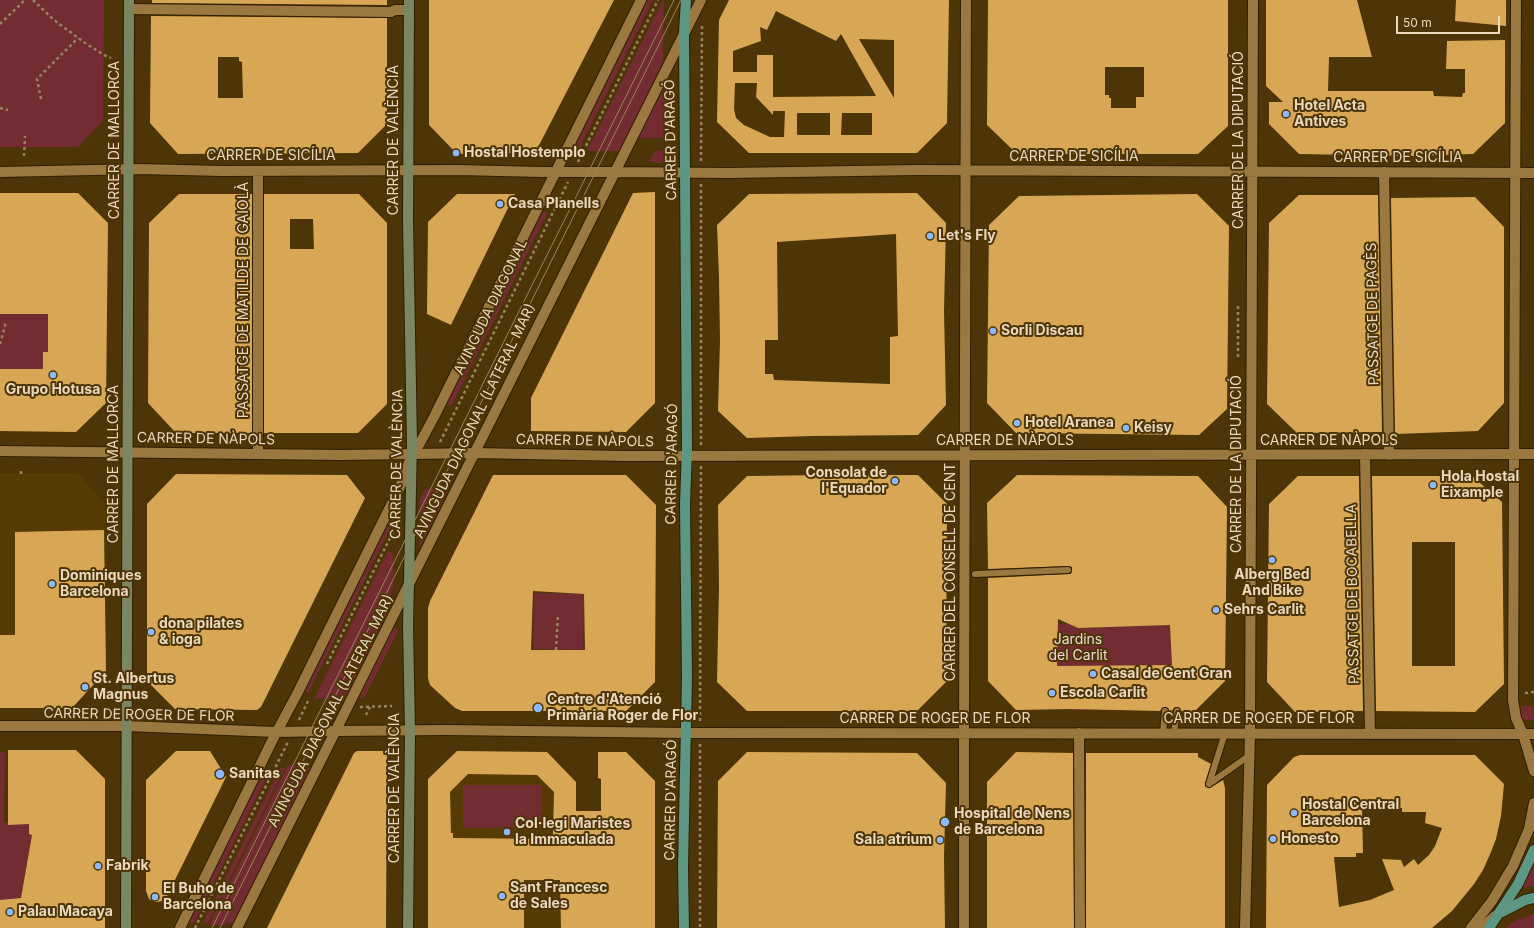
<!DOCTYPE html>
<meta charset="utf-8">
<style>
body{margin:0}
#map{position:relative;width:1534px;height:928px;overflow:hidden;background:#4d3507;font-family:Inter,sans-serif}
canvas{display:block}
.scale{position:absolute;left:1396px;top:16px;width:104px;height:18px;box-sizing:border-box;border:2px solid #ebd8bc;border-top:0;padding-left:5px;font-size:12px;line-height:14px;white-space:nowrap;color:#ebd8bc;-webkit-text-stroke:3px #4d3507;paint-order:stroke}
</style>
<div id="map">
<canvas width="1534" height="928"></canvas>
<div class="scale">50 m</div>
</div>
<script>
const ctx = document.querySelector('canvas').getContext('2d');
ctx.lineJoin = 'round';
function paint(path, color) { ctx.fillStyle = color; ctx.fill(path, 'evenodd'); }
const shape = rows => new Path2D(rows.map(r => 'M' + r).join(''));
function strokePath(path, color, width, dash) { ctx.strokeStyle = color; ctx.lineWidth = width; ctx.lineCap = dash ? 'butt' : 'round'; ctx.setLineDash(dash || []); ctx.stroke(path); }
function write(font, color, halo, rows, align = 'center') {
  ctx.font = font + ' Inter,sans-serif'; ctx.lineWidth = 4; ctx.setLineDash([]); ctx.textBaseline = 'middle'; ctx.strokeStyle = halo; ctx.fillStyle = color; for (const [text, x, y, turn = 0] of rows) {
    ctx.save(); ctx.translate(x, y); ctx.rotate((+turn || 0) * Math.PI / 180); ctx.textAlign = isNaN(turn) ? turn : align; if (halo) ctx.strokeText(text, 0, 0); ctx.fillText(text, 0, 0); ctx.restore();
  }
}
const built = shape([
 [0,473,78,473,105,504,106,671,72,708,0,708],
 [457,751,547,752,576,782,576,810,598,811,598,823,581,928,428,928,428,779]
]);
const green = shape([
 [0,0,104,0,103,121,78,147,0,147],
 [648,0,653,0,578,151,573,150],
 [663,0,664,0,663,62,619,151,587,151],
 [664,84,667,85,667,138,637,138],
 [668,150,665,160,660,163,649,162,654,151],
 [542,212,548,212,452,405,446,405],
 [0,314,48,314,48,374,0,375],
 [425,489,443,489,442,491,448,491,420,548,419,536,420,501],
 [394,510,394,521,308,693,304,690],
 [388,551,393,554,393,588,391,592,391,606,345,698,314,699],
 [534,593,584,594,583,650,533,649],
 [1058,624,1068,624,1078,628,1170,625,1172,662,1169,665,1086,666,1087,710,1070,710,1070,667,1057,666],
 [395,627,397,629,397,633,364,698,359,697,393,629],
 [1521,706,1533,706,1534,720,1525,720,1522,718,1521,716],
 [0,752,5,752,4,823,29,822,29,834,32,835,21,898,11,900,0,900],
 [288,765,304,766,242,892,304,768,311,768,233,923,226,923,225,925,209,925],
 [265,768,271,768,194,923,188,923],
 [280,768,285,768,208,923,203,923],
 [463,785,542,785,542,827,463,828],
 [1534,864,1534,886,1524,888,1523,886],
 [1534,914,1534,928,1505,928,1512,922]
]);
const building = shape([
 [152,0,387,0,387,5,152,3],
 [429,0,614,0,535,153,457,154,429,125],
 [729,0,949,0,947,123,917,153,749,153,717,122,719,20],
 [776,11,836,41,841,34,876,96,773,97,773,55,757,55,757,72,733,72,733,51,761,41,760,27,767,30],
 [859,39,894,40,894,98],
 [735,83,757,83,756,97,773,115,773,111,785,111,784,137,770,137,744,125,736,118,734,109],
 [797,113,830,113,830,135,797,135],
 [842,113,872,113,872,135,841,135],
 [988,0,1228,0,1228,126,1198,154,1017,154,987,125],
 [1105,67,1144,67,1144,97,1136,97,1136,108,1111,108,1111,98,1109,98,1109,95,1105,95],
 [1266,0,1357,0,1372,57,1329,57,1328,91,1433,91,1434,96,1462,97,1463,93,1465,93,1465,69,1446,69,1447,41,1505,40,1505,123,1473,154,1413,156,1299,154,1269,124,1269,102,1283,102,1266,86],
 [1456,0,1506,0,1506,26,1455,21],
 [151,16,387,18,387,124,358,153,178,154,150,123],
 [218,57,239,57,239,61,242,62,243,98,218,98],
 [655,192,655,403,626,432,531,431,531,398,633,193],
 [0,193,78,193,108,223,106,403,76,432,0,431,0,369,43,369,43,352,48,352,48,314,0,314],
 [917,193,946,223,944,311,946,405,918,435,812,436,747,438,718,411,720,341,719,277,717,225,749,194],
 [896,234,898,336,890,337,890,384,774,380,773,374,765,374,765,340,778,340,777,242],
 [179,194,252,194,252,433,176,433,148,403,149,223],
 [264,194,359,194,387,223,387,404,358,433,264,433],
 [290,219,313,219,314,249,290,249],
 [457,194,515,194,511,203,512,206,508,208,451,325,427,314,428,222],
 [1197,194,1229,226,1227,409,1199,435,1016,433,987,403,989,225,1019,196],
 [1299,195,1378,195,1382,432,1297,433,1267,404,1269,223],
 [1475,197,1504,227,1504,403,1478,431,1395,434,1391,198],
 [176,474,347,475,365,498,261,707,257,710,175,709,147,681,147,504],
 [493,475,626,475,656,505,655,682,626,711,462,711,455,708,430,685,428,678,428,608,430,601],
 [533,591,584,594,585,650,531,650],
 [828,475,918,475,947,504,946,682,917,711,747,711,717,682,719,587,718,505,747,476],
 [1017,475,1198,476,1227,507,1225,681,1194,712,1181,711,1180,708,1177,707,1174,708,1172,711,1169,711,1168,708,1165,707,1162,708,1160,711,1070,709,1016,710,988,681,988,578,1068,574,1071,574,1072,570,1072,567,1068,566,988,569,987,503],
 [1058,619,1078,628,1170,625,1172,665,1057,666],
 [1298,476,1359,476,1363,711,1295,712,1267,682,1269,504],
 [1372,476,1472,476,1502,502,1504,684,1475,712,1376,711],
 [1412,542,1455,542,1455,666,1412,666],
 [104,530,106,671,72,708,0,708,0,635,15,635,15,532],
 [8,750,76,750,105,779,105,928,0,928,0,900,21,898,32,835,29,834,29,824,8,825],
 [176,751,210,751,226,777,166,898,163,901,156,902,149,899,146,891,146,780],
 [357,751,387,751,386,928,267,928,354,753],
 [457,751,547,752,576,782,576,811,601,811,601,779,598,778,598,752,626,752,655,781,655,928,561,928,560,880,524,880,524,928,428,928,428,779],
 [468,774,537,775,554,792,553,834,551,834,551,839,453,838,453,833,451,833,450,792],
 [747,752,917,753,946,783,944,857,945,928,717,928,718,781],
 [1016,752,1073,753,1074,928,987,928,987,782],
 [1086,753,1198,753,1198,757,1211,764,1205,783,1205,786,1210,788,1223,780,1225,788,1225,928,1086,928],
 [1300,755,1475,755,1504,784,1501,816,1496,839,1491,852,1483,870,1474,884,1452,911,1432,928,1266,928,1267,785,1294,757],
 [1362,807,1402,808,1402,812,1426,812,1425,823,1442,828,1435,846,1429,855,1418,865,1414,859,1404,867,1401,860,1382,859,1394,890,1370,900,1339,907,1334,857,1356,857,1356,853,1363,853]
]);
const path = shape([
 [33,0,54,20,85,43,104,55,111,58],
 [0,24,25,0],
 [41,99,37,79,78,38],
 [0,108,8,110],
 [24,156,25,136],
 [701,161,702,24],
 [578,162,658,0],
 [0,344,6,322],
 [1238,357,1238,304],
 [440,442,568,182],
 [701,445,701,184],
 [21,474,21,468],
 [106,477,112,484],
 [556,650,558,614],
 [327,664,398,522],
 [1525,693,1534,692],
 [360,707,392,706],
 [556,711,557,717],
 [366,715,370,707],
 [299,720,308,701],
 [700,721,701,466],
 [700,744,700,928],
 [195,928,288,742]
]);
const service = shape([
 [975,574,1068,570],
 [1163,733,1165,711],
 [1174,733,1177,711],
 [1209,784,1225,733],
 [1209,784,1250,755]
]);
const minor = shape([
 [1516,0,1513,700,1516,718,1523,734,1534,771],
 [129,9,391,12,395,10,409,10],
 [258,171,258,454],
 [0,172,140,169,222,171,458,170,542,172],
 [615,172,729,173,917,170,1534,173],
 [1384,172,1389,455],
 [0,451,341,455,412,454],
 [475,453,625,456,1534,454],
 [1365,454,1370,734],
 [0,726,127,726,276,732],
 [335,731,445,730,686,733,1534,734],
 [1079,733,1080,928],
 [237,928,701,0],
 [964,928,964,733,966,0],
 [1245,928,1250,733,1253,0],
 [1471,928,1492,901,1513,866,1529,829,1534,803]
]);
const tertiary = shape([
 [542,172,615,172],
 [412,454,475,453],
 [276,732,335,731],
 [180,928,274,737,297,694,400,487,412,454,420,443,434,417,641,0],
 [1481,928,1495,916]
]);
const secondary = shape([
 [126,928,129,0],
 [408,928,410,731,408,625,412,443,408,222,409,0]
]);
const primary = shape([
 [1502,912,1525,900,1534,898],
 [684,928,683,866,687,678,685,505,687,447,684,33,686,0],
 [1489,928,1518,884,1534,850]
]);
const tram = shape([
 [212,928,674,0],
 [220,928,681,0]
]);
const markers = [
 [1286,114,4,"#8cb9fc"],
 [456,153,4,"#8cb9fc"],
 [500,204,4,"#8cb9fc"],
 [930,236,4,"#8cb9fc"],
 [993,331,4,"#8cb9fc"],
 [53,375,4,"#8cb9fc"],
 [1017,423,4,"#8cb9fc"],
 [1126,428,4,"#8cb9fc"],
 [895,481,4,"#8cb9fc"],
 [1433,485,4,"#8cb9fc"],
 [1272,560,4,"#8cb9fc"],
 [52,584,4,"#8cb9fc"],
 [1216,610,4,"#8cb9fc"],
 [151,632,4,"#8cb9fc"],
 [1093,674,4,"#8cb9fc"],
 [85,687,4,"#8cb9fc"],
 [1052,693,4,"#8cb9fc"],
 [538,708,5,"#8cb9fc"],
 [220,774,5,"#8cb9fc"],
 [1294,813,4,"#8cb9fc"],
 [945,822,5,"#8cb9fc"],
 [507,832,4,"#8cb9fc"],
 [1273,839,4,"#8cb9fc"],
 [940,840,4,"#8cb9fc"],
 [98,866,4,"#8cb9fc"],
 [502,896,4,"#8cb9fc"],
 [155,897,4,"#8cb9fc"],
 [10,912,4,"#8cb9fc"]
];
const poiNames = [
 ["Hotel Acta",1294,106],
 ["Antives",1294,122],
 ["Hostal Hostemplo",464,153],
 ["Casa Planells",508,204],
 ["Let's Fly",938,236],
 ["Sorli Discau",1001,331],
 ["Grupo Hotusa",53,390,"center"],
 ["Hotel Aranea",1025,423],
 ["Keisy",1134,428],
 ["Consolat de",887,473,"right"],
 ["l'Equador",887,489,"right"],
 ["Hola Hostal",1441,477],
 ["Eixample",1441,493],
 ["Alberg Bed",1272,575,"center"],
 ["And Bike",1272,591,"center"],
 ["Dominiques",60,576],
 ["Barcelona",60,592],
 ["Sehrs Carlit",1224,610],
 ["dona pilates",159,624],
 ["& ioga",159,640],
 ["Casal de Gent Gran",1101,674],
 ["St. Albertus",93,679],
 ["Magnus",93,695],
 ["Escola Carlit",1060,693],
 ["Centre d'Atenció",547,700],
 ["Primària Roger de Flor",547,716],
 ["Sanitas",229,774],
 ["Hostal Central",1302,805],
 ["Barcelona",1302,821],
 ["Hospital de Nens",954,814],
 ["de Barcelona",954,830],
 ["Col·legi Maristes",515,824],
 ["la Immaculada",515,840],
 ["Honesto",1281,839],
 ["Sala atrium",932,840,"right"],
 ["Fabrik",106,866],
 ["Sant Francesc",510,888],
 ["de Sales",510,904],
 ["El Buho de",163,889],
 ["Barcelona",163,905],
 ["Palau Macaya",18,912]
];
const streetNames = [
 ["CARRER DE MALLORCA",115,140,-90],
 ["CARRER DE VALÈNCIA",394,140,-90],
 ["CARRER D'ARAGÓ",671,140,-91],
 ["CARRER DE LA DIPUTACIÓ",1239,140,-90],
 ["CARRER DE SICÍLIA",271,156],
 ["CARRER DE SICÍLIA",1074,157],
 ["CARRER DE SICÍLIA",1398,158],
 ["PASSATGE DE MATILDE DE GAIOLÀ",244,300,-90],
 ["AVINGUDA DIAGONAL",491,307,-64],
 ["PASSATGE DE PAGÈS",1373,314,-91],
 ["AVINGUDA DIAGONAL (LATERAL MAR)",475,421,-64],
 ["CARRER DE NÀPOLS",206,439,1],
 ["CARRER DE NÀPOLS",585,441,1],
 ["CARRER DE NÀPOLS",1005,441],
 ["CARRER DE NÀPOLS",1329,441],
 ["CARRER DE MALLORCA",114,464,-90],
 ["CARRER DE VALÈNCIA",397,464,-89],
 ["CARRER D'ARAGÓ",672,464,-89],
 ["CARRER DE LA DIPUTACIÓ",1237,464,-90],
 ["CARRER DEL CONSELL DE CENT",951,572,-90],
 ["PASSATGE DE BOCABELLA",1353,594,-91],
 ["AVINGUDA DIAGONAL (LATERAL MAR)",331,711,-63],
 ["CARRER DE ROGER DE FLOR",139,715,1],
 ["CARRER DE ROGER DE FLOR",935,719],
 ["CARRER DE ROGER DE FLOR",1259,719],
 ["CARRER DE VALÈNCIA",395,788,-90],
 ["CARRER D'ARAGÓ",671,800,-89]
];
const parkNames = [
 ["Jardins",1078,640],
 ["del Carlit",1078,656]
];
paint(built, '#563b04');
paint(green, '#722c32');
paint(building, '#d8a756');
strokePath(service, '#2f1e01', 8);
strokePath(minor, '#2f1e01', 12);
strokePath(tertiary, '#2f1e01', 12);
strokePath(secondary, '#2f1e01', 12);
strokePath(primary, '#2f1e01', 12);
strokePath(path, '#9a845f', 2.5, [3, 3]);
strokePath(service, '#9a7840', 6);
strokePath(minor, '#9a7840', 10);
strokePath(tertiary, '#9a7840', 10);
strokePath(secondary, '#7b8761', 10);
strokePath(primary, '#5c9783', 10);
strokePath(tram, '#99845e', 1);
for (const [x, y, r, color] of markers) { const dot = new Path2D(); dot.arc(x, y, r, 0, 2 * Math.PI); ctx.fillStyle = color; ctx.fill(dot); strokePath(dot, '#4d3507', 1.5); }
write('bold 14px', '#ebd8bc', '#4d3507', poiNames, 'left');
write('14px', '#ebd8bc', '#4d3507', streetNames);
write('14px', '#f0d6d6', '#4d3507', parkNames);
</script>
